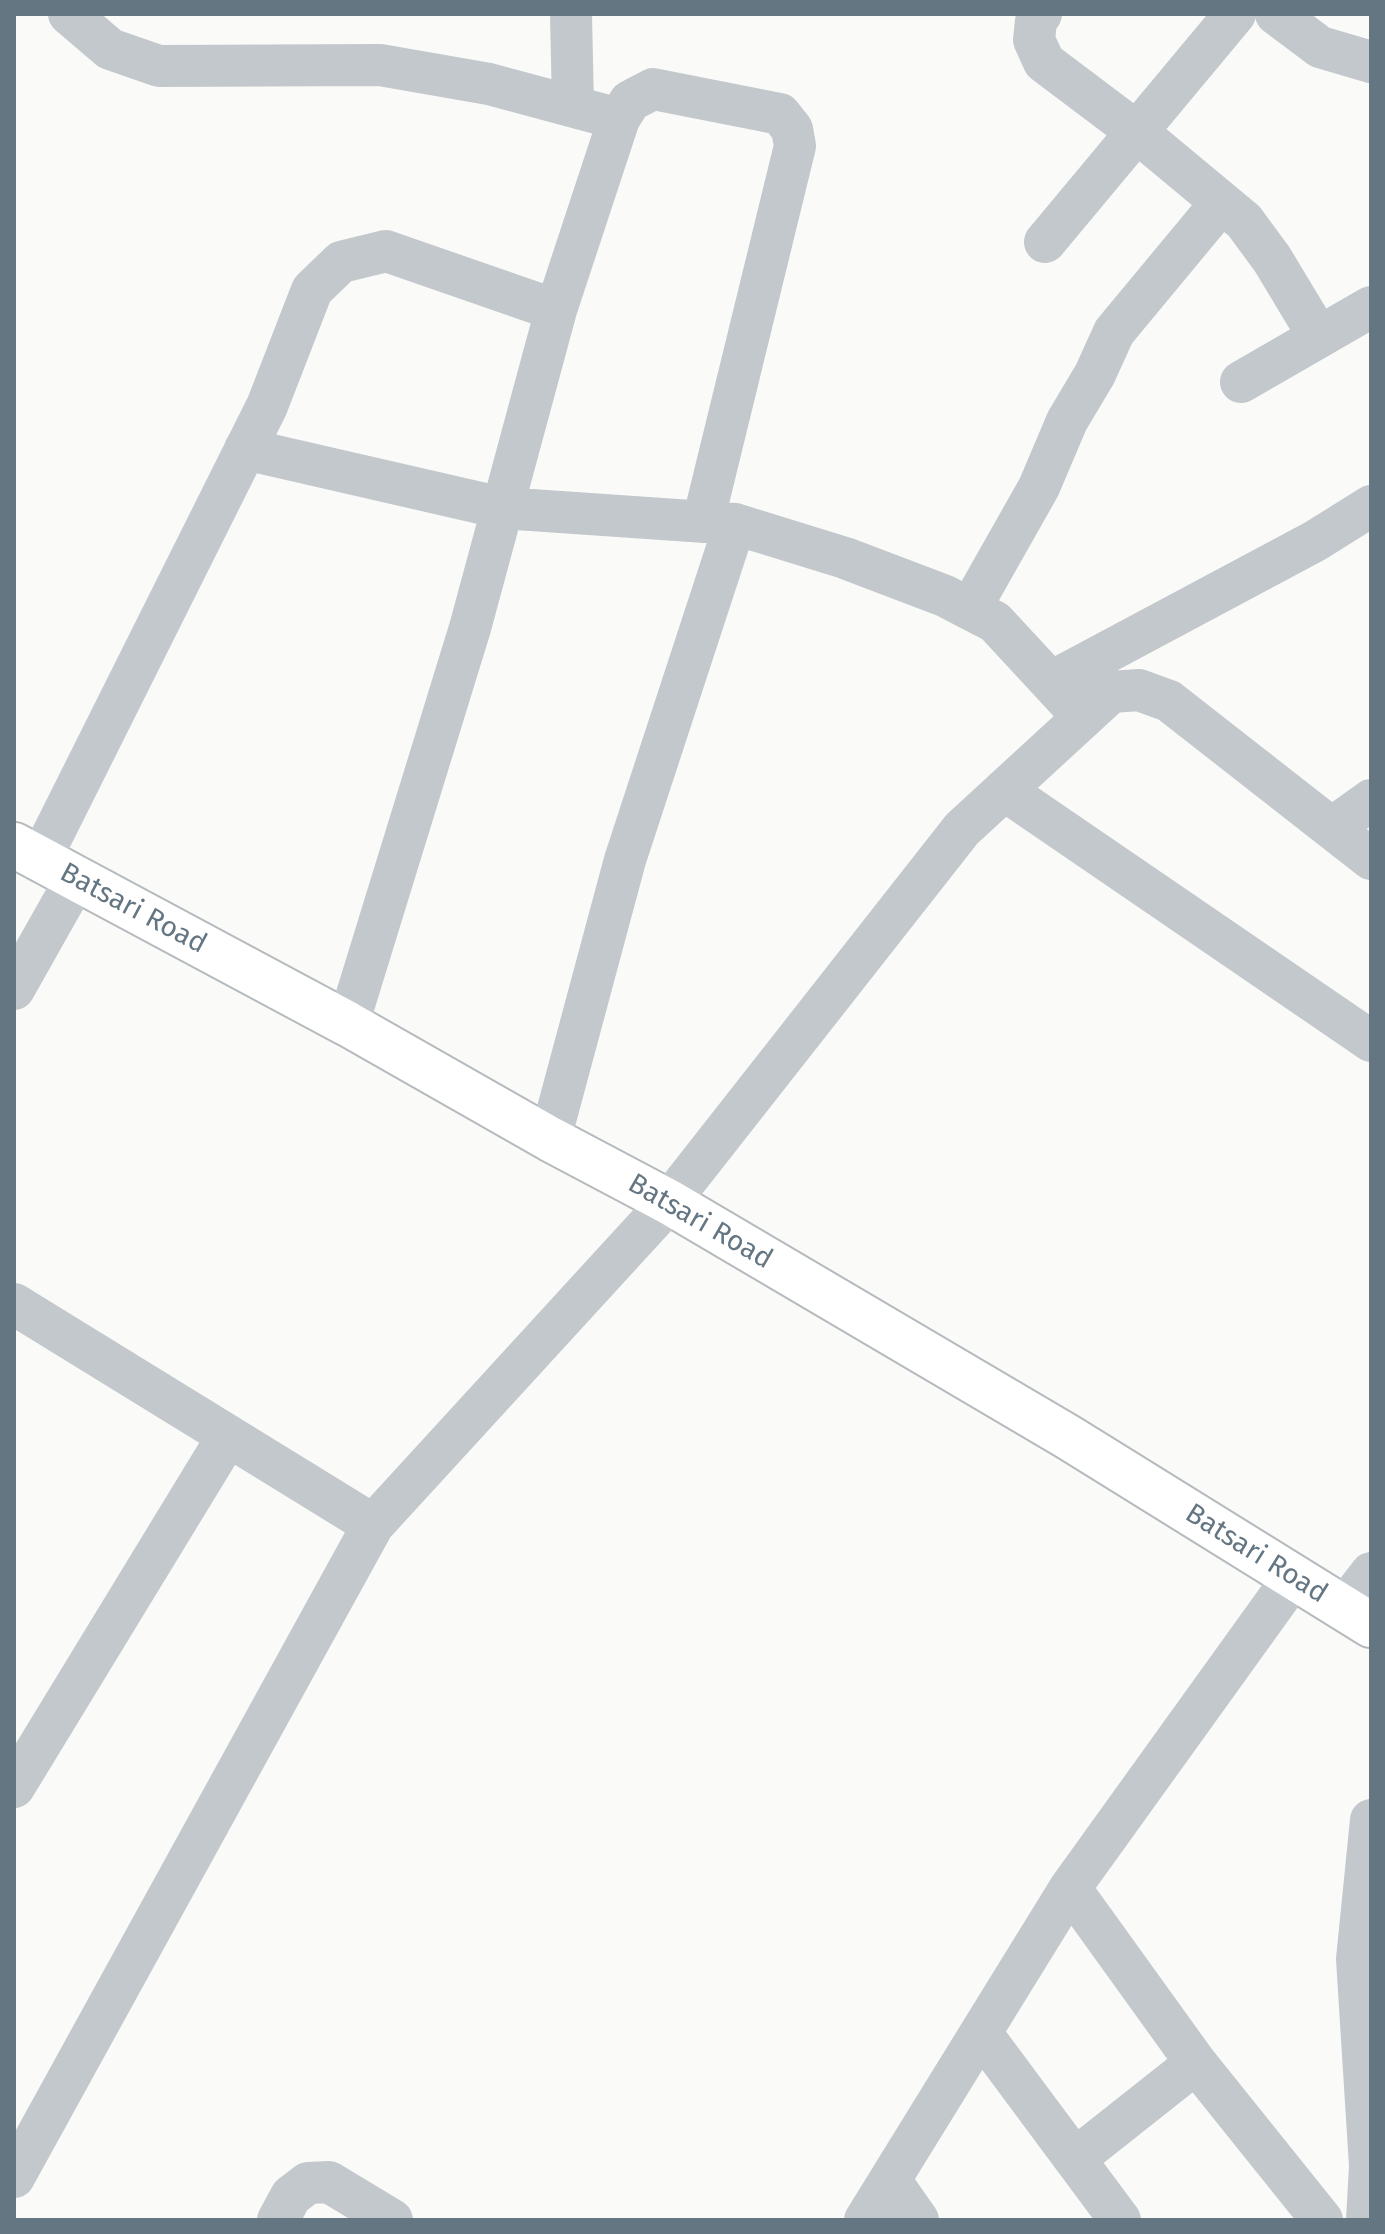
<!DOCTYPE html>
<style>
body{margin:0}
#map{position:relative;width:1385px;height:2234px;overflow:hidden;background:#fafaf8;font-family:"Fira Sans",sans-serif}
canvas{display:block}
.frame{position:absolute;inset:0;border:16px solid #657683;pointer-events:none}
</style>
<div id="map">
<canvas width="1385" height="2234"></canvas>
<div class="frame"></div>
</div>
<script>
const ctx = document.querySelector('canvas').getContext('2d');
ctx.lineJoin = 'round';
const shape = rows => new Path2D(rows.map(r => 'M' + r).join(''));
function strokePath(path, color, width, dash) { ctx.strokeStyle = color; ctx.lineWidth = width; ctx.lineCap = dash ? 'butt' : 'round'; ctx.setLineDash(dash || []); ctx.stroke(path); }
function write(font, color, halo, rows, align = 'center') {
  ctx.font = font + ' "Fira Sans",sans-serif'; ctx.lineWidth = 8; ctx.setLineDash([]); ctx.textBaseline = 'middle'; ctx.strokeStyle = halo; ctx.fillStyle = color; for (const [text, x, y, turn = 0] of rows) {
    ctx.save(); ctx.translate(x, y); ctx.rotate((+turn || 0) * Math.PI / 180); ctx.textAlign = isNaN(turn) ? turn : align; if (halo) ctx.strokeText(text, 0, 0); ctx.fillText(text, 0, 0); ctx.restore();
  }
}
const minor = shape([
 [69,14,110,49,159,66,380,65,489,84,619,119],
 [571,14,573,106],
 [1041,14,1036,21,1034,40,1044,62,1137,132,1244,221,1272,259,1319,337],
 [1276,14,1320,47,1371,62],
 [1045,242,1235,14],
 [1241,382,1371,307],
 [245,449,502,508,735,524,845,558,945,596,995,622,1083,717],
 [970,609,1039,487,1067,421,1095,374,1114,332,1221,203],
 [1051,682,1315,541,1371,506],
 [1004,790,1371,1041],
 [1332,828,1371,800],
 [40,860,267,406,312,290,341,262,386,251,556,310],
 [14,989,76,879],
 [348,1024,470,628,556,310,619,119,630,101,653,89,780,114,792,129,795,146,703,522],
 [550,1139,625,860,735,524],
 [14,1304,373,1525],
 [1344,1608,1371,1573],
 [14,1787,228,1436],
 [1070,1888,1196,2063,1322,2220],
 [981,2033,1120,2220],
 [1076,2158,1196,2063],
 [14,2177,373,1525,669,1202,962,829,1111,692,1139,690,1169,701,1371,859],
 [890,2180,918,2220],
 [278,2220,291,2196,308,2183,329,2182,392,2220],
 [865,2220,1070,1888,1293,1578],
 [1367,2220,1370,2166,1357,1959,1371,1820]
]);
const major = shape([
 [14,845,348,1024,550,1139,669,1202,1068,1437,1371,1625]
]);
const streetNames = [
 ["Batsari Road",133,909,28],
 ["Batsari Road",700,1222,30],
 ["Batsari Road",1256,1554,32]
];
strokePath(major, '#b5babe', 48);
strokePath(minor, '#c3c8cc', 42);
strokePath(major, '#fff', 44);
write('28px', '#657683', '#fff', streetNames);
</script>
